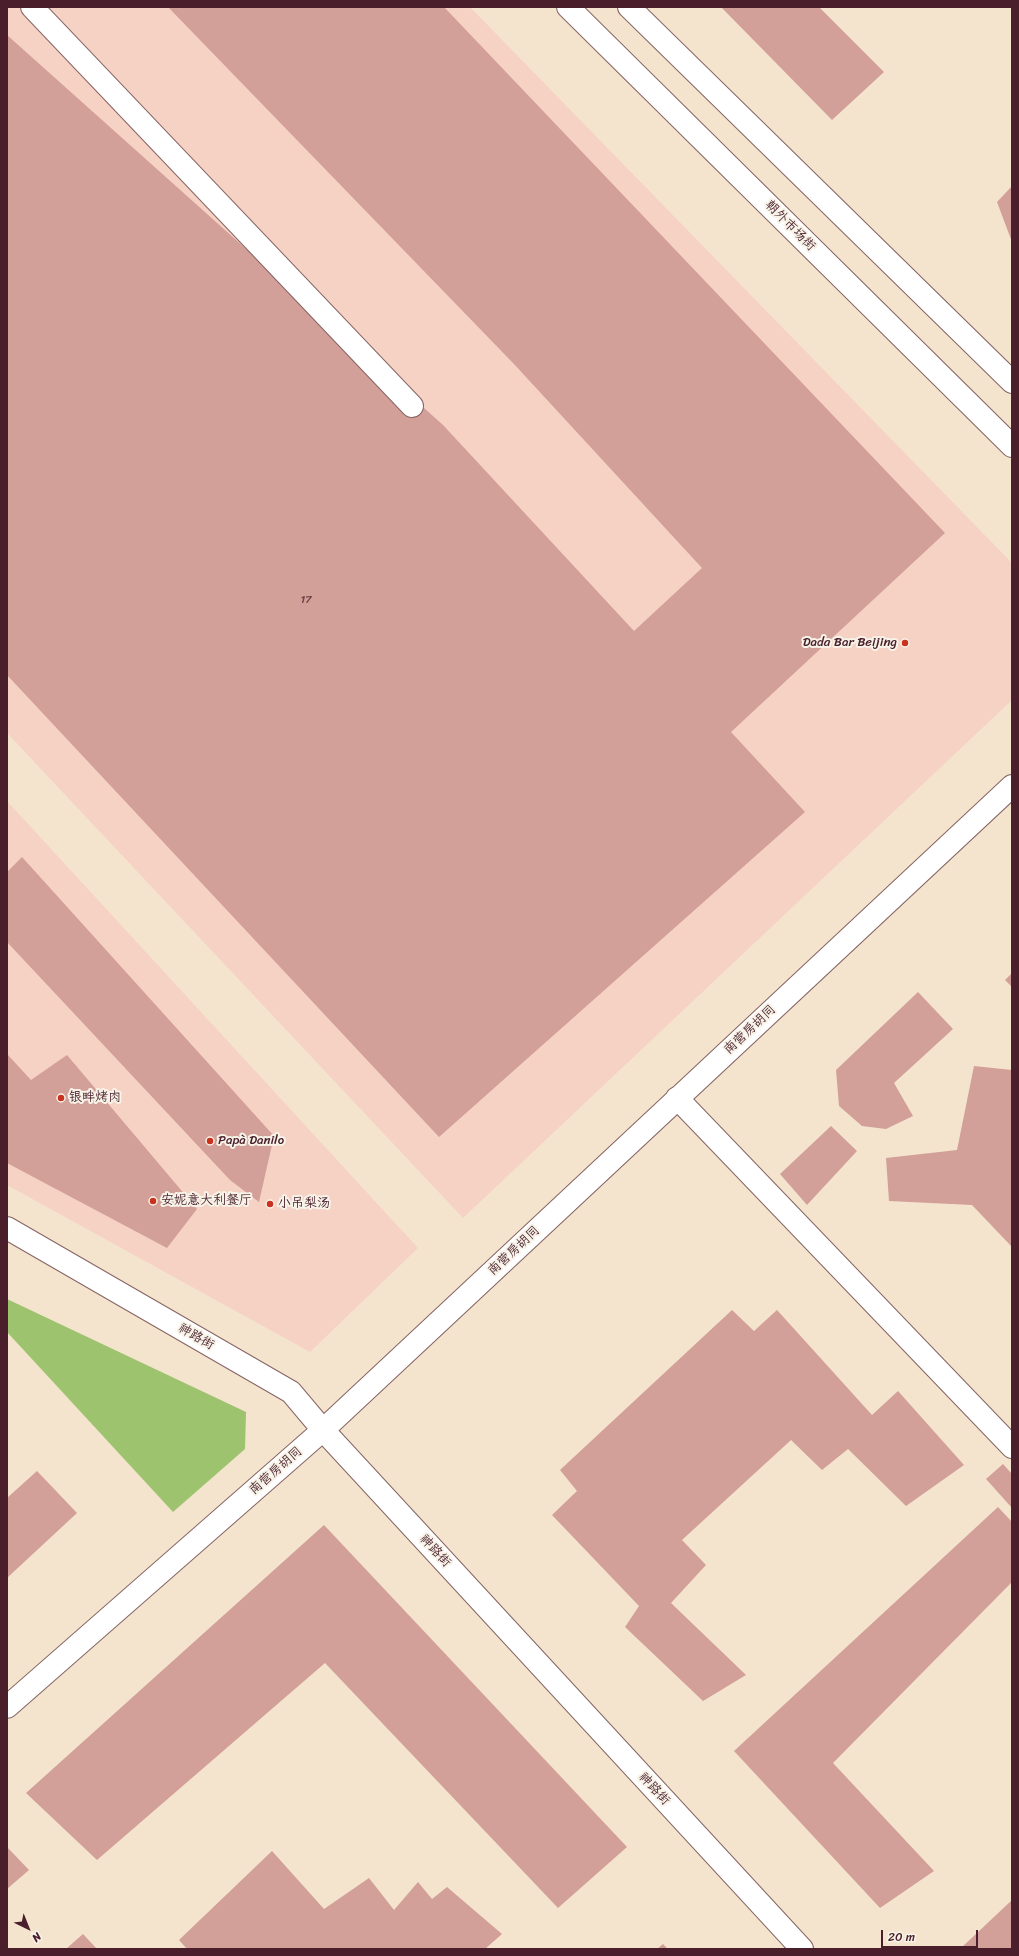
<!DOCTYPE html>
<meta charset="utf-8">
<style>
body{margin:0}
#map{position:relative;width:1019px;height:1956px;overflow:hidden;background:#f4e4cd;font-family:Sriracha,sans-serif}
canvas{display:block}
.frame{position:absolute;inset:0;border:8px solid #4a1f2b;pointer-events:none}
.north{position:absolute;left:8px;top:1908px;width:40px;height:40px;-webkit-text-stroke:3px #f7f3e8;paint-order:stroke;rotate:137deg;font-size:11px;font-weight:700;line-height:16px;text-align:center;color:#4a1f2b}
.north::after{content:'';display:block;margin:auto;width:14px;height:18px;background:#4a1f2b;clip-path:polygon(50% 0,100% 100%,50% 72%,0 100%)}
.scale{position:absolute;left:881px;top:1930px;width:97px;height:18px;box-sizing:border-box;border:2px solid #4a1f2b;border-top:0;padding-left:5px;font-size:12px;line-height:14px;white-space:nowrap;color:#4a1f2b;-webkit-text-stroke:3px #f7f3e8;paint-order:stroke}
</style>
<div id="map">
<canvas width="1019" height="1956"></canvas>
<div class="frame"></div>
<div class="north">N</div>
<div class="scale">20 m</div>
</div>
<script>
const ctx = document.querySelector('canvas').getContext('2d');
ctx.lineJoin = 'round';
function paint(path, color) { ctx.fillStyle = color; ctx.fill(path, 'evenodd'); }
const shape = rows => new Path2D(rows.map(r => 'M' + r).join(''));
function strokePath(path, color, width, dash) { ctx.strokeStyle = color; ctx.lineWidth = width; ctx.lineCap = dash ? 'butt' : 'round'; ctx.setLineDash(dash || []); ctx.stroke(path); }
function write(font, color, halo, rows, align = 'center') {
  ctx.font = font + ' Sriracha,"LXGW WenKai TC",sans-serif'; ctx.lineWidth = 4; ctx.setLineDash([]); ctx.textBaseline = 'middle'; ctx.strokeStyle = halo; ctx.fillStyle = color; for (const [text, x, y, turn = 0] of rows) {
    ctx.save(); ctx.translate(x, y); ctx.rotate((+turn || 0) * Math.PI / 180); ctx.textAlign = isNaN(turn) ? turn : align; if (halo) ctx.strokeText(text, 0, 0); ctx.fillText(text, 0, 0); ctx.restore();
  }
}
const built = shape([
 [7,7,470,7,1012,563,1012,700,463,1218,7,733],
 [7,801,418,1248,310,1352,7,1185]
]);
const green = shape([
 [7,1299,246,1412,245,1449,173,1512,7,1332]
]);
const building = shape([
 [168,7,444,7,945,533,731,732,805,812,439,1137,7,675,7,35,443,425,634,631,702,568,514,364],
 [721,7,819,7,884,72,832,120],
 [1012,186,1012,242,997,202],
 [22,857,274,1136,259,1202,230,1180,7,942,7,872],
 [1012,973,1012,987,1005,980],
 [918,992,953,1029,894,1083,913,1116,886,1129,862,1126,839,1106,836,1070],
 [7,1054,31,1080,67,1055,197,1209,167,1248,7,1163],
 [974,1066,1012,1070,1012,1247,972,1205,889,1201,886,1158,957,1150],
 [831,1126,857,1151,807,1205,780,1174],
 [732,1310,754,1331,777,1310,872,1415,898,1391,964,1465,906,1506,848,1449,822,1470,791,1440,682,1540,706,1565,671,1603,746,1675,703,1701,625,1627,639,1606,552,1515,577,1491,560,1470],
 [1003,1464,1012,1474,1012,1508,986,1479],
 [37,1471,77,1513,7,1578,7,1498],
 [998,1507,1012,1522,1012,1582,833,1763,934,1871,880,1908,734,1751],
 [324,1525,627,1847,558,1908,325,1663,97,1860,26,1793],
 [7,1847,29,1870,7,1889],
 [272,1851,324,1909,369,1878,394,1910,418,1882,432,1899,447,1887,502,1934,485,1949,187,1949,179,1940],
 [1012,1900,1012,1949,960,1949],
 [83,1934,97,1949,66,1949],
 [663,1944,668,1949,657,1949]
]);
const minor = shape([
 [32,7,412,406],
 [677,1098,1012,1447],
 [7,1228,291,1392,323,1430,802,1949],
 [7,1707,323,1430,1012,786]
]);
const major = shape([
 [568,7,1012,446],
 [629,7,1012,382]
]);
const markers = [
 [905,643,4,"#c8321e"],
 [61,1098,4,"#c8321e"],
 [210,1141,4,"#c8321e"],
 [153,1201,4,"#c8321e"],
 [270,1204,4,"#c8321e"]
];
const numberNames = [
 ["17",306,600]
];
const streetNames = [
 ["朝外市场街",790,226,45],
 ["南营房胡同",750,1030,-43],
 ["南营房胡同",514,1251,-43],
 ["神路街",196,1337,30],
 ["南营房胡同",276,1471,-41],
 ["神路街",435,1551,47],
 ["神路街",654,1789,47]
];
const poiNames = [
 ["Dada Bar Beijing",897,643,"right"],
 ["银畔烤肉",69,1098],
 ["Papà Danilo",218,1141],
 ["安妮意大利餐厅",161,1201],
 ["小吊梨汤",278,1204]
];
paint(built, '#f6d2c5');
paint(green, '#9dc36e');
paint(building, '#d29f99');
strokePath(minor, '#866464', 24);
strokePath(major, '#866464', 24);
strokePath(minor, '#fff', 22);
strokePath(major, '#fff', 22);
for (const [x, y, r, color] of markers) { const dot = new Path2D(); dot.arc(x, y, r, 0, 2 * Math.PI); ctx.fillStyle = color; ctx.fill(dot); strokePath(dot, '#f7f3e8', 1.5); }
write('11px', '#6c3f46', null, numberNames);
write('13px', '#4a1f2b', '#f7f3e8', streetNames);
write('13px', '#4a1f2b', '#f7f3e8', poiNames, 'left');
</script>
